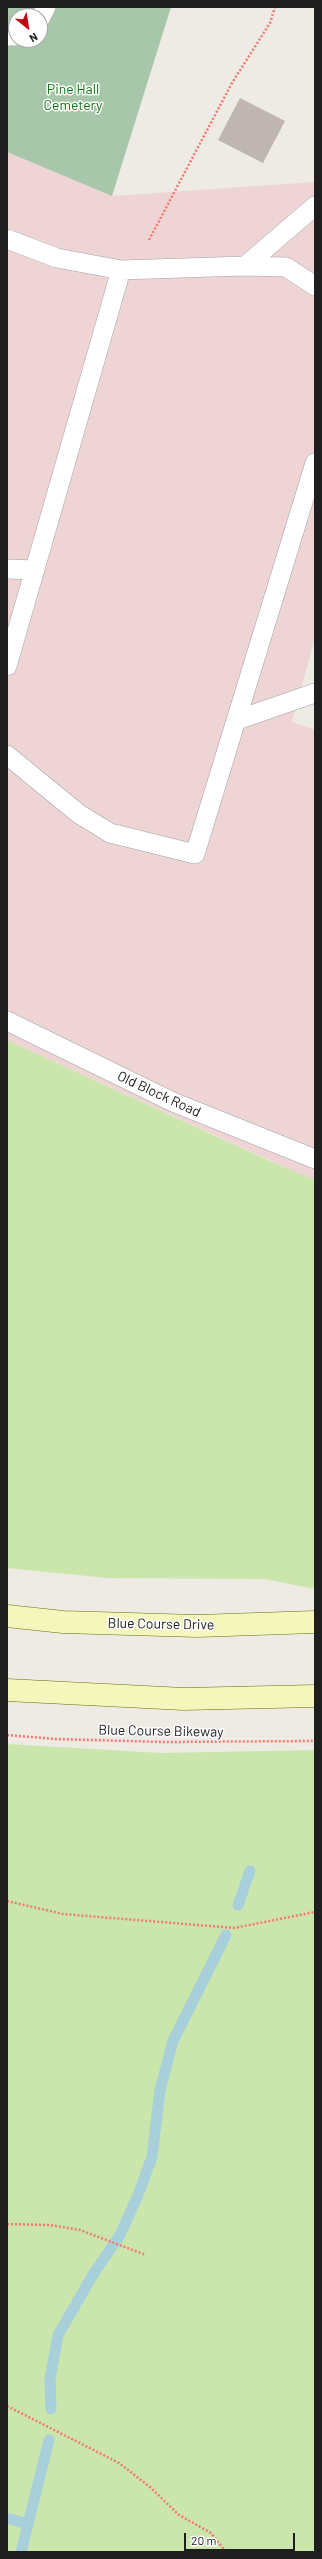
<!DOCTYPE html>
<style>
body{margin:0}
#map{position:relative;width:322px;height:2559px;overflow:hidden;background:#eeeae4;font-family:Barlow,sans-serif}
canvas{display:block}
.frame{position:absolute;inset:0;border:8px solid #1e1e1e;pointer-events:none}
.north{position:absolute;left:8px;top:8px;width:40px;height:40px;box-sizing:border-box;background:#fff;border:1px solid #a5a5a5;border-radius:50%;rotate:150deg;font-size:11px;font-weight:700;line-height:16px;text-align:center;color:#1e1e1e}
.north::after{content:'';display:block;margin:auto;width:14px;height:18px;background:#c00b14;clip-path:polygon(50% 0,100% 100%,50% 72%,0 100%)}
.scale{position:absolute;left:184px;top:2533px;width:111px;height:18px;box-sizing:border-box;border:2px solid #1e1e1e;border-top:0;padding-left:5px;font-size:12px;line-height:14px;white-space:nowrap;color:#1e1e1e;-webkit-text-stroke:3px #fff;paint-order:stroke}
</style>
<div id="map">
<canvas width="322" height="2559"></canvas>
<div class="frame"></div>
<div class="north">N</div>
<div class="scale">20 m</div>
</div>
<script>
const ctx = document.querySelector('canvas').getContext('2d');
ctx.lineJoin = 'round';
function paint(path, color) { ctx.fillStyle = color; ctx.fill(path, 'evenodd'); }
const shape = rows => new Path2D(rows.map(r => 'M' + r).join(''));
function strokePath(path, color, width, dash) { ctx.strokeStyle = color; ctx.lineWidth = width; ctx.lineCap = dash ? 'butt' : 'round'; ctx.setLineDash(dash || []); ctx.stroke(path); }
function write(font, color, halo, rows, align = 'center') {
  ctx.font = font + ' Barlow,sans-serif'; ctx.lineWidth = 3; ctx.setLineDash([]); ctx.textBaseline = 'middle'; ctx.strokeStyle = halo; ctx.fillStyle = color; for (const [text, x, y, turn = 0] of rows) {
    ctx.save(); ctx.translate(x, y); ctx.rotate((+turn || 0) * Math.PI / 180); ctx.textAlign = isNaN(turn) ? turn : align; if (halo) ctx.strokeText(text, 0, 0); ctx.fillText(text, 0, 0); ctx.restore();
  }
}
const commercial = shape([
 [7,152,112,196,315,182,315,638,292,722,315,730,315,1181,7,1040]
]);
const grass = shape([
 [7,1040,270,1161,315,1180,315,1589,265,1579,107,1578,7,1568],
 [7,1744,161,1753,315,1750,315,2552,7,2552]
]);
const cemetery = shape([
 [7,7,171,7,112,196,7,152],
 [16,16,40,16,40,40,16,40]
]);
const stream = shape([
 [238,1905,250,1871],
 [51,2409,50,2379,58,2335,94,2273,120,2235,138,2195,152,2157,160,2090,173,2041,226,1935],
 [7,2518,28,2524],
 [21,2552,49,2440]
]);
const building = shape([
 [240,98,285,121,263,163,218,140]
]);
const path = shape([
 [149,240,232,83,270,23,275,7],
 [7,1735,56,1739,164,1742,315,1741],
 [7,1901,63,1914,234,1928,315,1912],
 [7,2224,50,2225,80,2230,146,2255],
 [7,2406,119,2463,150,2487,179,2515,211,2533,226,2552]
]);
const service = shape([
 [40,19,46,7],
 [7,36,16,36],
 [7,239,57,258,121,270,245,266,286,267,315,286],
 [245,266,315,206],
 [7,569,35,570],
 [7,666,121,270],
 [237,720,315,693],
 [7,755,79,814,110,833,195,854,315,463],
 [7,1021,173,1102,315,1159]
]);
const secondary = shape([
 [7,1616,63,1622,197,1626,315,1622],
 [7,1690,184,1699,315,1696]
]);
const parkNames = [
 ["Pine Hall",73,89],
 ["Cemetery",73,105]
];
const streetNames = [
 ["Old Block Road",159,1094,25],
 ["Blue Course Drive",161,1624,1],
 ["Blue Course Bikeway",161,1731,1]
];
paint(commercial, '#eed4d5');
paint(grass, '#cbe6ad');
paint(cemetery, '#a7c6aa');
strokePath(stream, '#a7d0da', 11);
paint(building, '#bfb6b1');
strokePath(service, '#a2a2a2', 20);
strokePath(secondary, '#686f0b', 23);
strokePath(path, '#f27972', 2.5, [2, 2]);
strokePath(service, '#fff', 19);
strokePath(secondary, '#f5f6bb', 22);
write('14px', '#127615', '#fff', parkNames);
write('14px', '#1e1e1e', '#fff', streetNames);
</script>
